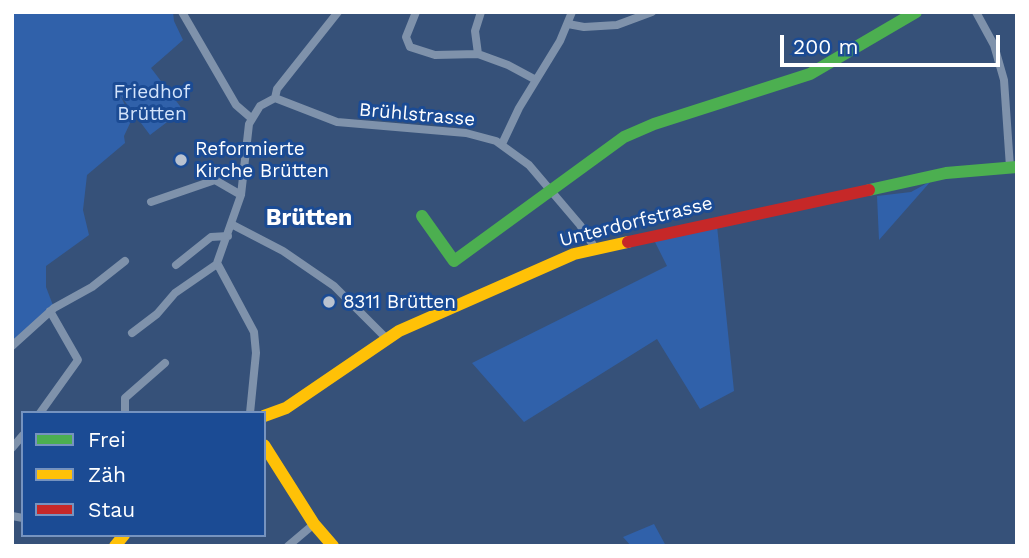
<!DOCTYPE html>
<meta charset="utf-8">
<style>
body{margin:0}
#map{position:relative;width:1029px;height:558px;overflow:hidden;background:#365179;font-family:"Work Sans",sans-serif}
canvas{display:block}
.frame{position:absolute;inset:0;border:14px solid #fff;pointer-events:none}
.legend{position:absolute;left:21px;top:411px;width:245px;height:126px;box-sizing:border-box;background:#1b4b94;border:2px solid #7693bf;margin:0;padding:9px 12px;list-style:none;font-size:21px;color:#fff}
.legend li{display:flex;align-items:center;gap:14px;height:35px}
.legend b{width:35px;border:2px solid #7693bf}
.scale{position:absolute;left:780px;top:35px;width:220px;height:32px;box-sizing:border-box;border:4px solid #fff;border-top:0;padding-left:9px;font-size:21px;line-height:24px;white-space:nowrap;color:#fff;-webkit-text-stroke:5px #1b4b94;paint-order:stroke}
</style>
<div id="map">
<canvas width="1029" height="558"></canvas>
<div class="frame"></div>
<ul class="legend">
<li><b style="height:9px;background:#4caf50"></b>Frei</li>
<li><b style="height:9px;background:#ffc107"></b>Zäh</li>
<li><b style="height:9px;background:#c62828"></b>Stau</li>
</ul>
<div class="scale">200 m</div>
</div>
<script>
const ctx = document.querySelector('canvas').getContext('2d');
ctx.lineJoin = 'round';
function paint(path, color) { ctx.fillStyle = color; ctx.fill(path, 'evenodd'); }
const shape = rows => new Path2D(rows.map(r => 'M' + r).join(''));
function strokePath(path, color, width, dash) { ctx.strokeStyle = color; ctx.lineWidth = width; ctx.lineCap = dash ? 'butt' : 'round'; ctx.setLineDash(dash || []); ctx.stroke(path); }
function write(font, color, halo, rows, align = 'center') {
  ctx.font = font + ' "Work Sans",sans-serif'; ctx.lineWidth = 6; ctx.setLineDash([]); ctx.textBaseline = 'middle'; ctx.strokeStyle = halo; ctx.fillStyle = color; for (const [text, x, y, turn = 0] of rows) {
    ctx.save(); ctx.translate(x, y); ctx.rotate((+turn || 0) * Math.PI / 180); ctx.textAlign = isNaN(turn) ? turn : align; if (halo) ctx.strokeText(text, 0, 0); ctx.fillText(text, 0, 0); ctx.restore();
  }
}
const green = shape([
 [12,12,173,12,174,21,183,40,151,68,183,110,150,135,120,95,132,119,124,136,125,143,87,175,83,210,89,235,46,266,46,287,54,308,12,346],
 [931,181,879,240,877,196,911,192],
 [717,226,734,391,700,409,657,339,524,422,472,363,667,266,654,240],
 [654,524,666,546,631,546,623,537]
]);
const street = shape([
 [182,12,236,105,251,118],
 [416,12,406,37,410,47,435,55,478,54,508,65,536,80],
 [976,12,994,45,1004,80,1010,167],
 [568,24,584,27,617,25,652,12],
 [478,54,475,31,481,12],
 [275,98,337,122,466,133,496,141,529,165,580,225,595,248],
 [275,98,277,89,338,12],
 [502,144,519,108,560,41,572,12],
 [151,202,215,180,241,195],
 [233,225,283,251,334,286,386,338],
 [176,265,211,237,228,236],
 [132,333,157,314,175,293,217,264],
 [12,346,54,308,92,287,125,261],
 [40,413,78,360,50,311],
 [125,413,125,398,165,363],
 [250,413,256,353,254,332,217,263,241,195,249,124,260,106,275,98],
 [12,448,23,435],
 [12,516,23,518],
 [288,546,314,524]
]);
const fast = shape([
 [869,190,946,173,1017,167],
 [422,216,454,261,624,137,654,124,810,74,916,12]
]);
const slow = shape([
 [264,416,286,408,399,331,574,254,628,242],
 [264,445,314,524,333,546],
 [115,546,124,535]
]);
const jam = shape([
 [628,242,869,190]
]);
const markers = [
 [181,160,7,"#b9c2d0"],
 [329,302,7,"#b9c2d0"]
];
const parkNames = [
 ["Friedhof",152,92],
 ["Brütten",152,114]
];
const streetNames = [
 ["Brühlstrasse",417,115,5],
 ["Unterdorfstrasse",636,222,-14]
];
const poiNames = [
 ["Reformierte",195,149],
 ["Kirche Brütten",195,171],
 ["8311 Brütten",343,302]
];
const quarterNames = [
 ["Brütten",309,218]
];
paint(green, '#3061aa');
strokePath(street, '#7f92ab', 8);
strokePath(fast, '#4caf50', 12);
strokePath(slow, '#ffc107', 12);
strokePath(jam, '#c62828', 12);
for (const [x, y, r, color] of markers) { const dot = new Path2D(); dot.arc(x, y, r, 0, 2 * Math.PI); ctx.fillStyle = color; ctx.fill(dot); strokePath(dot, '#1b4b94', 2.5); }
write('19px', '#d4e4fb', '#1b4b94', parkNames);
write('19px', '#fff', '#1b4b94', streetNames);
write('19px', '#fff', '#1b4b94', poiNames, 'left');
write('bold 23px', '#fff', '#1b4b94', quarterNames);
</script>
